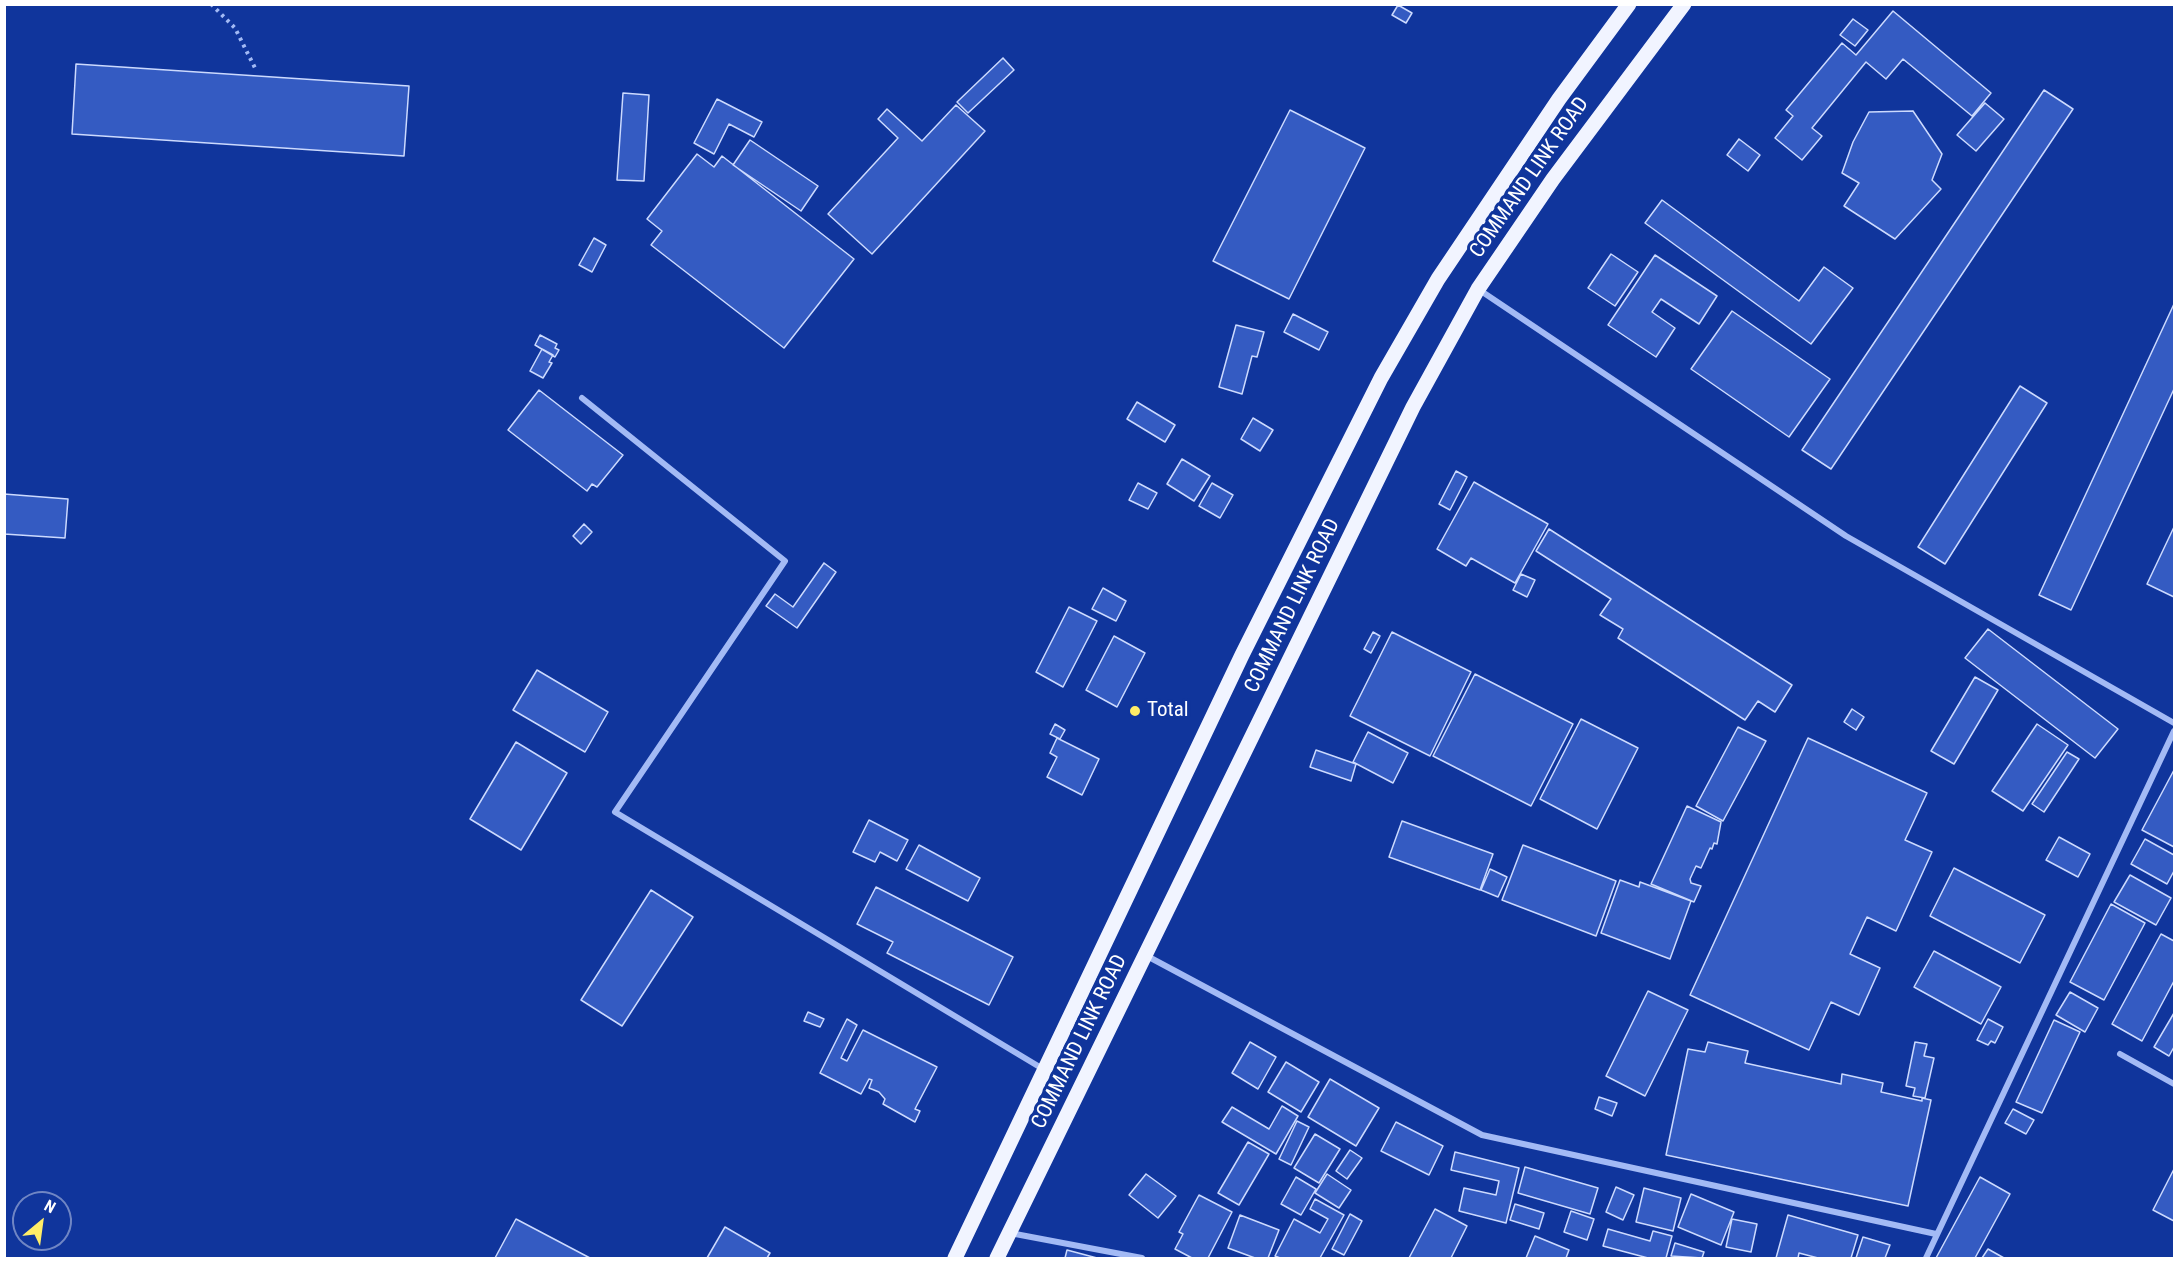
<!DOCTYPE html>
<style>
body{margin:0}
#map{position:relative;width:2179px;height:1263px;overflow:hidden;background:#10359c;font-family:"Roboto Condensed",sans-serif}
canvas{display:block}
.frame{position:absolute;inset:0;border:6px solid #fff;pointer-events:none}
.north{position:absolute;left:12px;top:1191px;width:60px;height:60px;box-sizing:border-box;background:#10359c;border:2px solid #7086c4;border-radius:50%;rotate:29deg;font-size:16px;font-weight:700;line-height:24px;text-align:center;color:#fff}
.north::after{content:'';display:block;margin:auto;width:21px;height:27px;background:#ffed67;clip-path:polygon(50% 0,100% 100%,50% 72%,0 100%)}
</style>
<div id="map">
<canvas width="2179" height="1263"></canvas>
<div class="frame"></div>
<div class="north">N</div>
</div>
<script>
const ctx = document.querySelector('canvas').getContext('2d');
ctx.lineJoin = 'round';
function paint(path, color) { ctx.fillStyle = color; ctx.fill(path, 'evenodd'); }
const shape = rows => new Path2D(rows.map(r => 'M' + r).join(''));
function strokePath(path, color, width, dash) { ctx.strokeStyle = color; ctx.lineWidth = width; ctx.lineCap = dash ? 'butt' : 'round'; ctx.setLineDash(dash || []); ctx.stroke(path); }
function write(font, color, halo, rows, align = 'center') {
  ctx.font = font + ' "Roboto Condensed",sans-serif'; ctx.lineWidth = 6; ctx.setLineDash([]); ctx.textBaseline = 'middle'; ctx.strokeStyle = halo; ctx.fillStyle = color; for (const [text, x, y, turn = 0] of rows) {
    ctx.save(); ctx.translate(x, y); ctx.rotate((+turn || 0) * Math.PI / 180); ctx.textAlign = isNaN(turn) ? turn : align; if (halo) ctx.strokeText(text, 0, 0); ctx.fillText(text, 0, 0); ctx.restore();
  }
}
const building = shape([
 [1398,5,1412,13,1406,23,1392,15,1398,5],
 [1893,11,1991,93,1972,116,1903,59,1886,79,1866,62,1812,128,1822,136,1802,160,1775,138,1793,116,1786,110,1842,43,1856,55,1893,11],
 [1853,19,1868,30,1855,46,1840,35,1853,19],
 [1003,58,1014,70,968,113,957,102,1003,58],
 [76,64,409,86,404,156,72,134,76,64],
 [2044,90,2073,109,1831,469,1802,450,2044,90],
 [623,93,649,95,644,181,617,180,623,93],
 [717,99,762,122,754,137,729,124,714,154,694,143,717,99],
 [1985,103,2004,119,1976,151,1957,135,1985,103],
 [956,105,985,131,872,254,828,214,898,138,878,119,887,109,922,141,956,105],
 [1290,110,1365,148,1289,299,1213,261,1290,110],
 [1913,111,1942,154,1932,180,1941,189,1895,239,1844,206,1859,183,1842,173,1853,142,1869,112,1913,111],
 [1739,139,1760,155,1748,171,1727,155,1739,139],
 [750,140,818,186,801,211,733,165,750,140],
 [697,154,714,167,722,156,854,259,784,348,651,245,662,231,647,219,697,154],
 [1662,200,1799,301,1824,267,1853,288,1811,344,1645,223,1662,200],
 [594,238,606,245,592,272,579,265,594,238],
 [1611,254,1638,272,1615,306,1588,288,1611,254],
 [1655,255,1717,296,1699,324,1661,299,1652,312,1675,328,1656,357,1608,325,1655,255],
 [2174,304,2174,389,2071,610,2039,595,2174,304],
 [1732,311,1830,379,1789,437,1691,369,1732,311],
 [1293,314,1328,332,1319,350,1284,332,1293,314],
 [1236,325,1264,332,1257,357,1252,356,1242,394,1219,387,1236,325],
 [540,335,557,344,555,348,559,350,555,357,535,345,540,335],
 [542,349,553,355,549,362,552,363,543,378,530,371,542,349],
 [2020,386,2047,403,1945,564,1918,547,2020,386],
 [539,390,623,455,597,487,592,484,587,491,508,430,539,390],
 [1137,402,1175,425,1165,442,1127,419,1137,402],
 [1253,418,1273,430,1260,451,1241,439,1253,418],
 [1182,459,1210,476,1194,501,1167,484,1182,459],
 [1456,471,1467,477,1450,510,1439,504,1456,471],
 [1474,482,1548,524,1515,583,1471,558,1466,566,1437,549,1474,482],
 [1138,483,1157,493,1148,509,1129,500,1138,483],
 [1212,483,1233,495,1220,518,1199,506,1212,483],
 [4,494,68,499,65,538,4,534,4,494],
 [584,524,592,532,581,544,573,536,584,524],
 [2174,527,2174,597,2147,584,2174,527],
 [1549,529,1792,685,1775,712,1758,701,1745,720,1618,638,1623,629,1600,615,1611,599,1536,551,1549,529],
 [824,563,836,572,797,628,766,606,775,594,793,607,824,563],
 [1521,574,1535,580,1527,597,1513,590,1521,574],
 [1103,588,1126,601,1116,621,1092,609,1103,588],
 [1069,607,1097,621,1063,687,1036,672,1069,607],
 [1988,629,2118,729,2095,758,1965,658,1988,629],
 [1373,632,1380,636,1371,653,1364,649,1373,632],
 [1392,632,1471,672,1430,756,1350,716,1392,632],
 [1114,636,1145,653,1117,707,1086,690,1114,636],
 [537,670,608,712,585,752,513,710,537,670],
 [1475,674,1573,724,1531,806,1433,756,1475,674],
 [1975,677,1998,690,1954,764,1931,751,1975,677],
 [1852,709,1864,717,1856,730,1844,722,1852,709],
 [1581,719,1638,748,1597,829,1540,799,1581,719],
 [1055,724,1065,730,1060,739,1050,734,1055,724],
 [2037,724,2068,745,2023,811,1992,791,2037,724],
 [1738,727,1766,741,1723,821,1696,806,1738,727],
 [1368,732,1408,753,1393,783,1353,762,1368,732],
 [1057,738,1099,759,1082,795,1047,777,1057,757,1050,753,1057,738],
 [1808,738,1927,793,1905,840,1932,852,1896,931,1867,917,1850,954,1880,968,1859,1015,1831,1002,1809,1050,1690,995,1808,738],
 [516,742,567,773,521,850,470,819,516,742],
 [1316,750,1356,764,1351,781,1310,767,1316,750],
 [2067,752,2079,759,2044,812,2032,804,2067,752],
 [2174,770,2174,847,2142,830,2174,770],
 [1687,806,1721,822,1717,844,1714,843,1712,849,1710,848,1701,868,1696,866,1690,879,1691,883,1701,886,1694,902,1651,884,1687,806],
 [869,820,908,840,897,861,880,852,875,862,853,852,869,820],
 [1402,821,1493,854,1480,890,1389,857,1402,821],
 [2059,837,2090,854,2078,877,2046,860,2059,837],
 [2145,839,2174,855,2174,871,2167,884,2131,864,2145,839],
 [919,845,980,878,968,901,906,869,919,845],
 [1523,845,1616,881,1596,936,1502,900,1523,845],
 [1954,868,2045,915,2020,963,1930,916,1954,868],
 [1490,869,1507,877,1498,897,1481,890,1490,869],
 [2130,875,2171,898,2156,925,2114,902,2130,875],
 [1620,880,1639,887,1640,882,1691,901,1670,959,1601,933,1620,880],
 [876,887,1013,957,989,1005,887,953,893,942,857,924,876,887],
 [651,890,693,917,622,1026,581,1000,651,890],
 [2111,904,2145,923,2104,1000,2070,982,2111,904],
 [2161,934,2174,941,2174,981,2142,1041,2112,1024,2161,934],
 [1934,951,2001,987,1981,1024,1914,987,1934,951],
 [1648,991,1688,1010,1645,1096,1606,1076,1648,991],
 [2070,992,2098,1008,2085,1032,2056,1015,2070,992],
 [808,1012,824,1019,820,1027,804,1021,808,1012],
 [2174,1013,2174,1047,2169,1056,2154,1047,2174,1013],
 [847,1019,857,1025,841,1058,847,1061,863,1030,937,1067,915,1109,920,1111,915,1122,883,1104,885,1099,879,1092,869,1088,872,1080,869,1079,861,1094,820,1073,847,1019],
 [1988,1019,2003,1027,1995,1043,1991,1041,1988,1045,1977,1040,1988,1019],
 [2054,1020,2080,1032,2042,1113,2016,1102,2054,1020],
 [1250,1042,1276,1057,1258,1089,1232,1073,1250,1042],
 [1708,1042,1748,1051,1745,1063,1841,1084,1842,1074,1883,1083,1881,1092,1922,1101,1922,1098,1931,1100,1908,1206,1666,1155,1688,1049,1705,1052,1708,1042],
 [1915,1042,1927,1044,1924,1056,1934,1058,1925,1098,1913,1096,1915,1088,1906,1086,1915,1042],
 [1286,1062,1319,1082,1301,1112,1268,1092,1286,1062],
 [1330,1079,1379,1108,1356,1146,1308,1117,1330,1079],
 [1599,1097,1617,1103,1612,1116,1595,1109,1599,1097],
 [1282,1106,1298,1116,1276,1154,1222,1122,1232,1107,1269,1129,1282,1106],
 [2013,1109,2034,1120,2026,1134,2005,1123,2013,1109],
 [1297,1121,1309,1127,1291,1165,1279,1159,1297,1121],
 [1396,1122,1443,1146,1429,1175,1381,1151,1396,1122],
 [1315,1134,1340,1149,1319,1183,1294,1168,1315,1134],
 [1248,1142,1269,1154,1239,1205,1218,1193,1248,1142],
 [1350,1150,1362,1158,1347,1179,1336,1171,1350,1150],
 [1455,1152,1519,1168,1506,1223,1459,1211,1464,1188,1496,1195,1499,1181,1451,1170,1455,1152],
 [1525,1167,1598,1188,1590,1214,1518,1193,1525,1167],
 [2174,1169,2174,1221,2153,1210,2174,1169],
 [1146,1174,1176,1196,1158,1218,1129,1195,1146,1174],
 [1327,1174,1351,1190,1339,1208,1315,1193,1327,1174],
 [1296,1177,1316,1189,1301,1215,1281,1204,1296,1177],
 [1980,1177,2010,1194,1975,1258,1936,1258,1980,1177],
 [1616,1187,1634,1195,1623,1220,1606,1212,1616,1187],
 [1644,1188,1681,1198,1673,1231,1636,1222,1644,1188],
 [1691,1194,1734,1212,1721,1245,1678,1227,1691,1194],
 [1199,1195,1232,1212,1208,1258,1192,1258,1175,1249,1183,1234,1179,1232,1199,1195],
 [1315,1199,1344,1215,1320,1258,1280,1258,1275,1256,1294,1219,1320,1233,1328,1219,1310,1209,1315,1199],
 [1515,1204,1544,1213,1539,1229,1510,1220,1515,1204],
 [1435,1209,1467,1226,1451,1258,1409,1258,1435,1209],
 [1571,1211,1594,1219,1587,1240,1564,1232,1571,1211],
 [1350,1214,1362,1221,1344,1255,1332,1249,1350,1214],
 [1240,1215,1279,1230,1268,1258,1255,1258,1228,1248,1240,1215],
 [1788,1215,1858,1235,1851,1258,1818,1258,1799,1253,1798,1258,1776,1258,1788,1215],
 [516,1219,590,1258,495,1258,516,1219],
 [1732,1219,1757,1224,1751,1252,1726,1247,1732,1219],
 [725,1227,770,1253,767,1258,707,1258,725,1227],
 [1608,1229,1650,1241,1653,1231,1672,1236,1666,1258,1648,1258,1603,1246,1608,1229],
 [1535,1236,1569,1250,1566,1258,1526,1258,1535,1236],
 [1863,1237,1890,1245,1885,1258,1856,1258,1863,1237],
 [1675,1243,1704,1252,1702,1258,1671,1256,1675,1243],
 [1988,1249,2004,1258,1982,1258,1988,1249],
 [1067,1250,1097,1258,1065,1258,1067,1250]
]);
const path = shape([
 [211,4,235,28,255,68]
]);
const street = shape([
 [1478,289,1846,536,2174,723],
 [582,398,785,561,615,812,1043,1069],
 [1147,956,1482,1135,1936,1234],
 [2120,1054,2174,1084],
 [1010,1233,1142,1258],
 [1926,1258,2174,731]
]);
const primary = shape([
 [955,1258,1242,655,1381,378,1438,279,1559,99,1629,4],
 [997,1258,1413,407,1478,289,1553,179,1684,4]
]);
const markers = [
 [1135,711,6,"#ffed67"]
];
const streetNames = [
 ["COMMAND LINK ROAD",1530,178,-55],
 ["COMMAND LINK ROAD",1293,606,-64],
 ["COMMAND LINK ROAD",1080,1042,-64]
];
const poiNames = [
 ["Total",1147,711]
];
paint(building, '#345bc2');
strokePath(building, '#ccdafe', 1.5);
strokePath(path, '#a3baf5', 4, [3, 4.5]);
strokePath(street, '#a3baf5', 6);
strokePath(primary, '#f1f4ff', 15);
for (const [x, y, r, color] of markers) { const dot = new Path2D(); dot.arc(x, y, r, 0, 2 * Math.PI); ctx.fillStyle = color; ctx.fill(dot); strokePath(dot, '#10359c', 2); }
write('21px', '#fff', '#10359c', streetNames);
write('21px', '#fff', '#10359c', poiNames, 'left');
</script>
